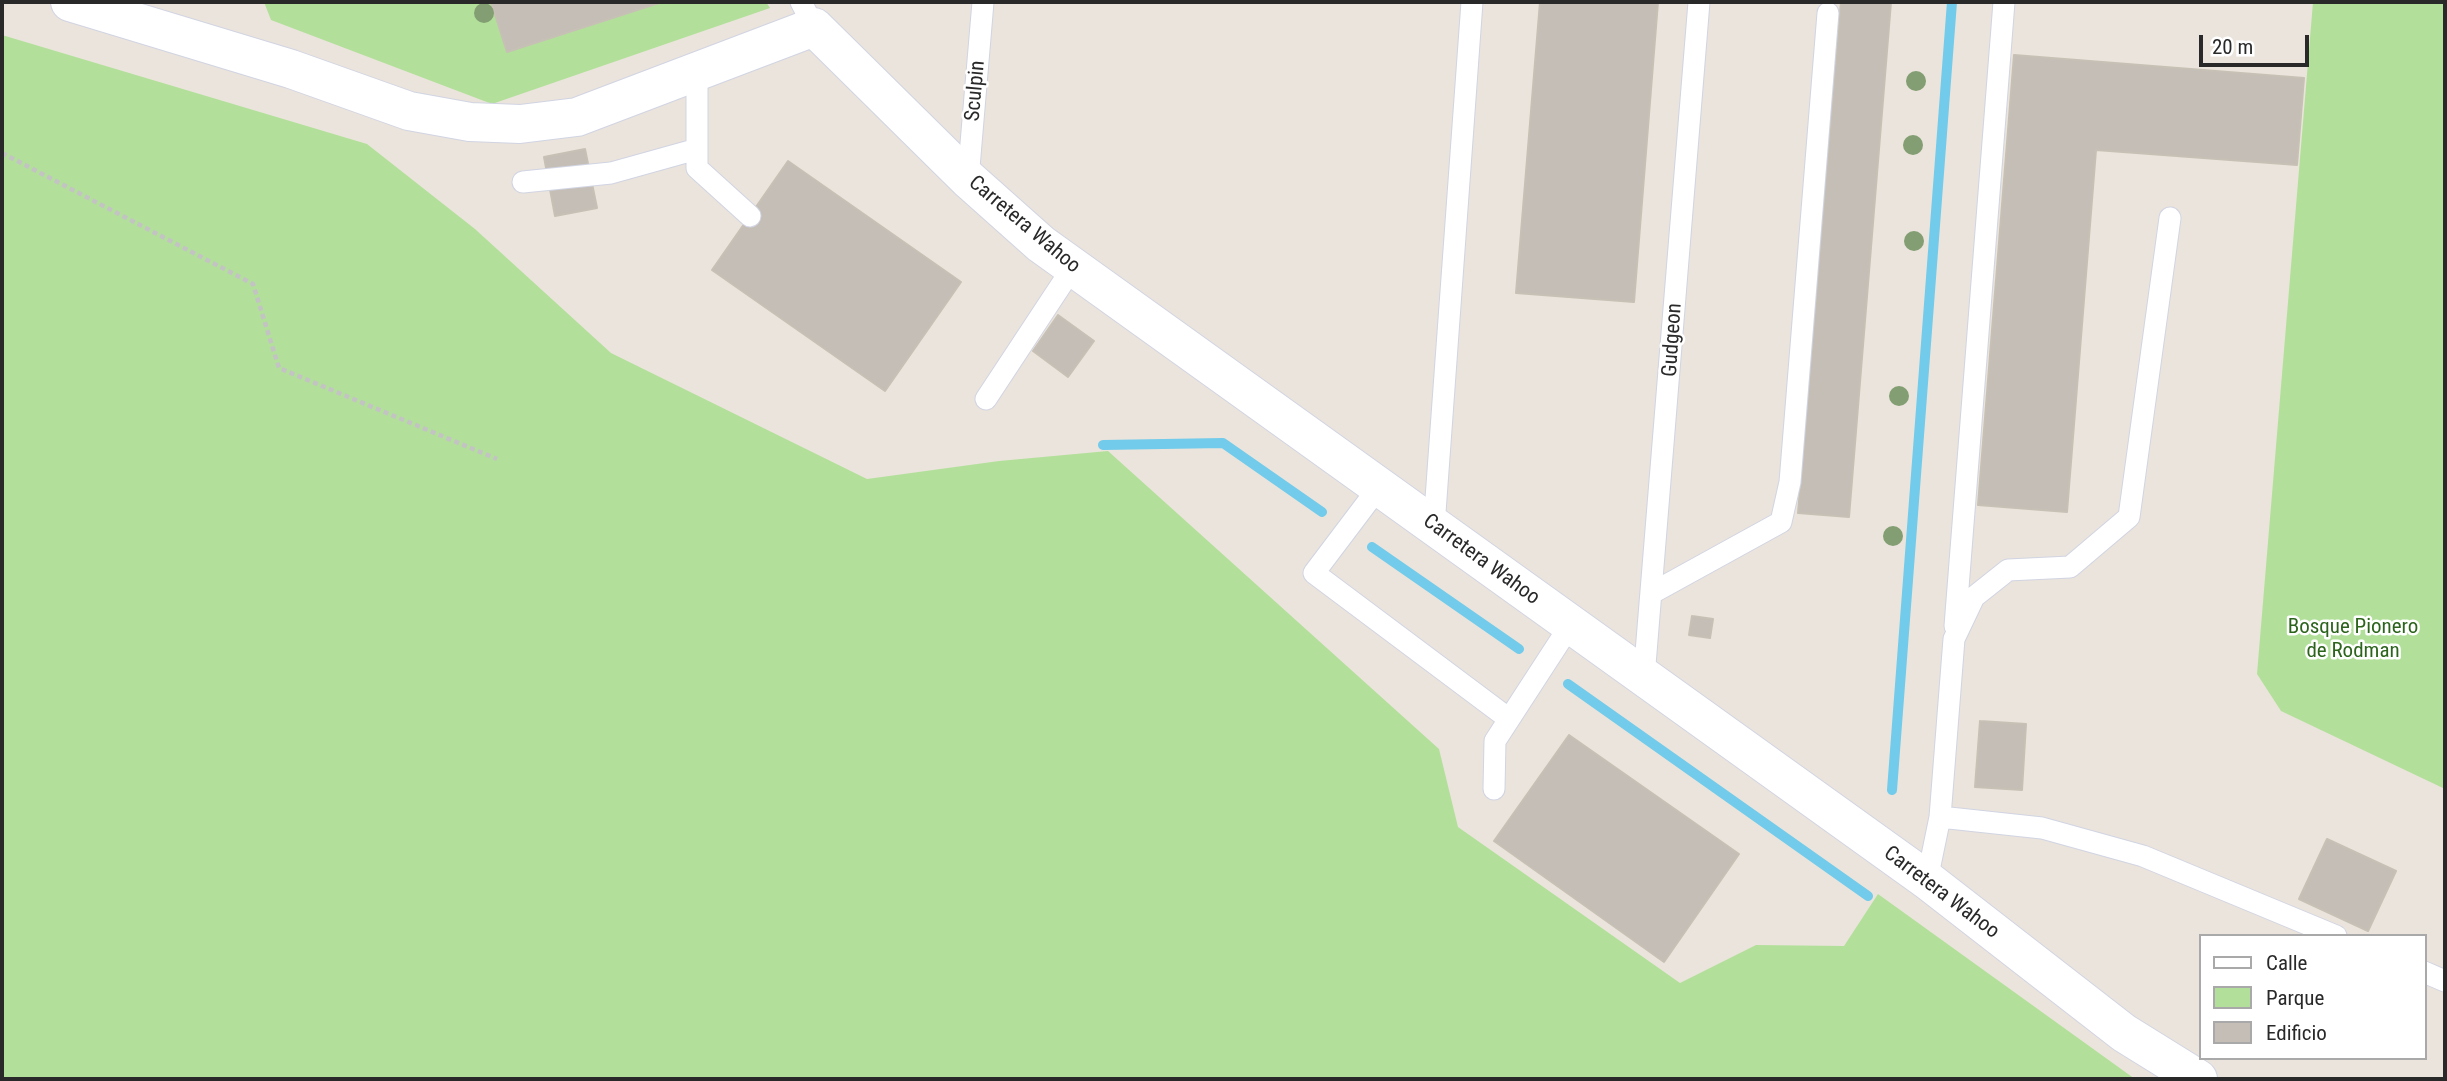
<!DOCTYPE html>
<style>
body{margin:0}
#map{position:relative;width:2447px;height:1081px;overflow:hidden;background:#ebe4dc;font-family:"Roboto Condensed",sans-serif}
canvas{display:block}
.frame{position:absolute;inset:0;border:4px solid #292929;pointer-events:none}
.legend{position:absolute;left:2199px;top:934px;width:228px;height:126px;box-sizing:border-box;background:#fff;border:2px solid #a9a9a9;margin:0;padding:9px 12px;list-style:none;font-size:21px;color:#292929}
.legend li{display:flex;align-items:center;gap:14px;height:35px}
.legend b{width:35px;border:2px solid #a9a9a9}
.scale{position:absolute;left:2199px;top:35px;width:110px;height:32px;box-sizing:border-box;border:4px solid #292929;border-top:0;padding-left:9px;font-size:21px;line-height:24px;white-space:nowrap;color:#292929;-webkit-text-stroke:5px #fff;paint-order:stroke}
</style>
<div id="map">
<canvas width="2447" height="1081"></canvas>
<div class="frame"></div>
<ul class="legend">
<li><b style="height:9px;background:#fff"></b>Calle</li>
<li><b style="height:19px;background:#b2e09a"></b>Parque</li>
<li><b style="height:19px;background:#c4beb7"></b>Edificio</li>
</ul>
<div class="scale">20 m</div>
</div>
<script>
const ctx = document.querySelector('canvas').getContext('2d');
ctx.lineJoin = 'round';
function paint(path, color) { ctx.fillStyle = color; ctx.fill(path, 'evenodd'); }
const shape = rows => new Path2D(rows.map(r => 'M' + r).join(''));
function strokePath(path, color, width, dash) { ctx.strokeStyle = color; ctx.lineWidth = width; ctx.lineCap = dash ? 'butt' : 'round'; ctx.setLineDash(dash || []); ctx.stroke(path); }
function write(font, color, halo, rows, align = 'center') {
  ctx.font = font + ' "Roboto Condensed",sans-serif'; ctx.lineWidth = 5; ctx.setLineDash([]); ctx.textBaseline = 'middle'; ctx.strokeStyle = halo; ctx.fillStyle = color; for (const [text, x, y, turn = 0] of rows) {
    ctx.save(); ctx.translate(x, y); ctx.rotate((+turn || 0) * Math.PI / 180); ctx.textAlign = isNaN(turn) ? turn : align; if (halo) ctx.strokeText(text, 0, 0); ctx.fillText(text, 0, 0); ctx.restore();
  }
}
const green = shape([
 [264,2,491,2,508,52,662,2,766,2,770,8,492,104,271,20],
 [2313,2,2445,2,2445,789,2281,711,2257,674],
 [2,35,367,144,475,229,611,353,867,479,999,461,1108,451,1439,749,1458,827,1680,983,1756,945,1844,946,1878,894,2135,1079,2,1079]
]);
const stream = shape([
 [1103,445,1223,443,1322,512],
 [1372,547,1519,649],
 [1568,684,1868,896],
 [1892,790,1952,2]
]);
const building = shape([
 [491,2,662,2,507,52,491,2],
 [1540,2,1658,2,1634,302,1516,293,1540,2],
 [1841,2,1891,2,1849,517,1798,513,1841,2],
 [2014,55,2304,78,2297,165,2096,150,2067,512,1978,505,2014,55],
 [585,149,597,208,555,216,544,157,585,149],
 [788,161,961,282,885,391,712,270,788,161],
 [1058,315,1094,341,1068,377,1033,351,1058,315],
 [1692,616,1713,619,1710,638,1689,635,1692,616],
 [1980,721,2026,724,2022,790,1975,787,1980,721],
 [1569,735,1739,854,1664,962,1494,841,1569,735],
 [2327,839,2396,871,2368,931,2299,899,2327,839]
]);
const path = shape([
 [2,153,253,284,279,368,497,459]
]);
const service = shape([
 [801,2,814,27],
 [697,72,697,168,750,216],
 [968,179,983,2],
 [523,182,611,173,697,149],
 [986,399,1073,267],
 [1379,487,1314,573,1509,719],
 [1434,526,1472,2],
 [1652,593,1781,522,1790,482,1828,13],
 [1955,626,2004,2],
 [1644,677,1699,2],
 [1494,789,1495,741,1571,624],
 [1940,817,1954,639,1974,597,2008,570,2070,567,2129,517,2170,218],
 [1927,880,1940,817,2042,828,2143,856,2336,936],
 [2424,972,2445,981]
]);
const minor = shape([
 [70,2,291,69,409,111,470,122,520,124,577,117,814,27,968,179,1041,244,1927,880,2124,1033,2198,1079]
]);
const trees = [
 [484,13],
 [1916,81],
 [1913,145],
 [1914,241],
 [1899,396],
 [1893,536]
];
const streetNames = [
 ["Sculpin",976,91,-85],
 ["Carretera Wahoo",1024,225,40],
 ["Gudgeon",1673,340,-86],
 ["Carretera Wahoo",1481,560,36],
 ["Carretera Wahoo",1941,893,37]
];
const parkNames = [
 ["Bosque Pionero",2353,628],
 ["de Rodman",2353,652]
];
paint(green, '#b2e09a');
strokePath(stream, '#72cbea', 10);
paint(building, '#c4beb7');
strokePath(building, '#c6c0b5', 2);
strokePath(service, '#d1d4e2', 23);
strokePath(minor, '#d1d4e2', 40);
strokePath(path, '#c3c3c3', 4.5, [5, 3.5]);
strokePath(service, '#fff', 21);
strokePath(minor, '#fff', 38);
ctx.fillStyle = '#829e72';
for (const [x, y] of trees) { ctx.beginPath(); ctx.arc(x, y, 10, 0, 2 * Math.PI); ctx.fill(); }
write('21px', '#292929', '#fff', streetNames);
write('21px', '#2c641c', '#fff', parkNames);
</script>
